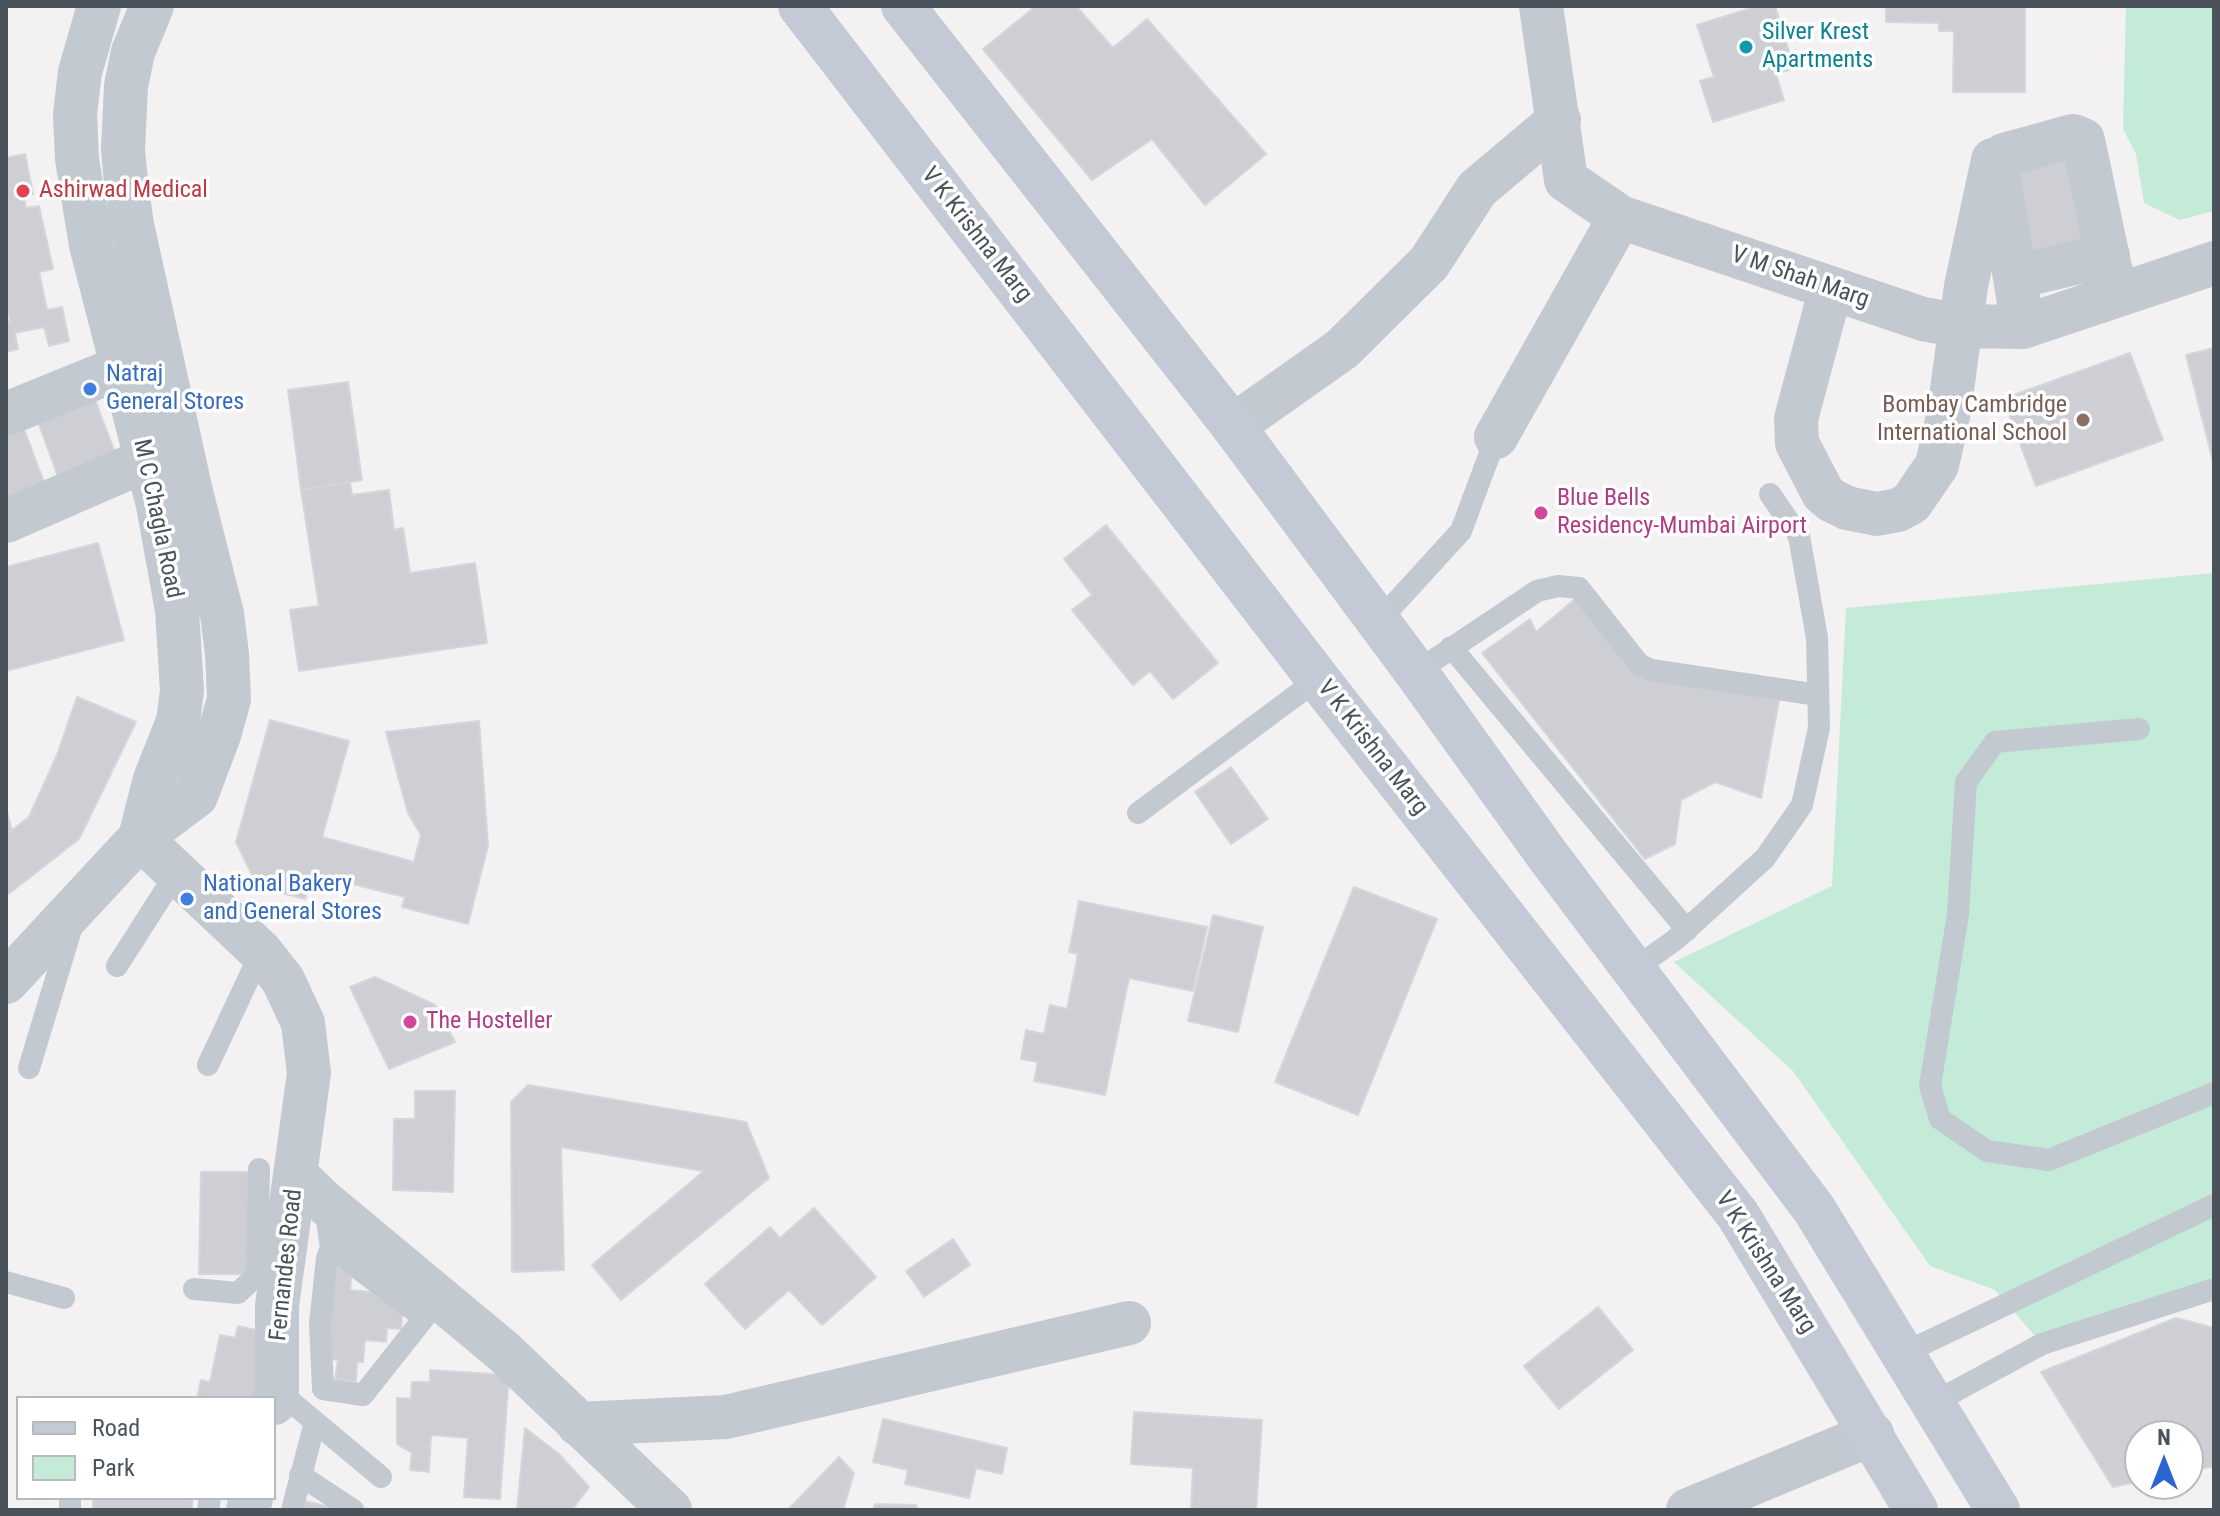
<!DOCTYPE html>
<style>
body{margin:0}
#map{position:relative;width:2220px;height:1516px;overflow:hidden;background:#f3f1f1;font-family:"Roboto Condensed",sans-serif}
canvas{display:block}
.frame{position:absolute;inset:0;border:8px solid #4a525c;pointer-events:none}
.legend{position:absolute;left:16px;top:1396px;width:260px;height:104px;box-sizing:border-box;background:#fff;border:2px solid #b7babe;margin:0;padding:10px 14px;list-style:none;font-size:24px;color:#4a525c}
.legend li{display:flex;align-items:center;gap:16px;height:40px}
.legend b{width:40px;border:2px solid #b7babe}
.north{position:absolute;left:2124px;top:1420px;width:80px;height:80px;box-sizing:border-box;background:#fff;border:2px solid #b7babe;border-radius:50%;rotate:0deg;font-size:22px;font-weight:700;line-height:32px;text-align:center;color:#4a525c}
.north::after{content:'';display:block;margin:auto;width:28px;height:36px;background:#2c65d1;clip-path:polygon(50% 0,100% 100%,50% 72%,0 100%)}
</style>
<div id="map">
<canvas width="2220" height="1516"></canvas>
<div class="frame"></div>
<ul class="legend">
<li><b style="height:10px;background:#c3cad5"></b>Road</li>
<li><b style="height:22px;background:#c4ebd7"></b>Park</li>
</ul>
<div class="north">N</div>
</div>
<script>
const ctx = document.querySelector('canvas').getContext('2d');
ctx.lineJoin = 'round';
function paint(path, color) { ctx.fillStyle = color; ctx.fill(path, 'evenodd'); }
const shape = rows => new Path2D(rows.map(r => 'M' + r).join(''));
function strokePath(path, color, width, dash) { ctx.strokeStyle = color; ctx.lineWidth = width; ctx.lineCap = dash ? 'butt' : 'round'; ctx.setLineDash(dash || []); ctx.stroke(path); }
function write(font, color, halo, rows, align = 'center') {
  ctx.font = font + ' "Roboto Condensed",sans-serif'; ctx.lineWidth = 7; ctx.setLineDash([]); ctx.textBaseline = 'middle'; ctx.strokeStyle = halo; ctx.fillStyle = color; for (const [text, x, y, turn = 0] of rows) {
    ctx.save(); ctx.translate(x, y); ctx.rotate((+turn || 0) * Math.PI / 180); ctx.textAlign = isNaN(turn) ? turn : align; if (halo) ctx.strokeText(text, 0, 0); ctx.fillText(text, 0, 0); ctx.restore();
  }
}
const green = shape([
 [2126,6,2214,6,2214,211,2180,220,2144,203,2136,154,2123,129],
 [2214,573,2214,1278,2042,1344,1995,1290,1930,1266,1793,1071,1674,962,1832,886,1846,608]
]);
const building = shape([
 [1036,6,1076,6,1113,48,1147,19,1266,154,1205,205,1152,139,1092,180,983,49,1036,6],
 [1758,6,1775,6,1794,68,1776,74,1784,100,1713,122,1700,81,1714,77,1697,25,1758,6],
 [1886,6,2025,6,2025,92,1953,92,1954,31,1939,31,1939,23,1886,22,1886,6],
 [2079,148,2097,250,2017,270,2003,167,2079,148],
 [25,154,33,194,24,196,26,208,39,206,53,269,39,272,47,310,62,307,69,341,49,346,44,327,15,333,18,349,6,352,6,322,10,321,6,300,6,158,25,154],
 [2214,348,2214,465,2186,355,2214,348],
 [2130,353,2163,440,2036,486,2003,399,2130,353],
 [348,382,362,480,301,490,288,390,348,382],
 [89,384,119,463,61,485,33,408,89,384],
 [24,429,47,490,6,505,6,436,24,429],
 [350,482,352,495,389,490,394,530,403,528,410,573,475,563,487,643,299,671,290,610,319,606,301,490,350,482],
 [1106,525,1218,663,1173,699,1150,671,1133,685,1072,610,1092,595,1064,559,1106,525],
 [98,543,124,640,6,671,6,567,98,543],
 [1575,599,1638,675,1779,700,1761,798,1715,782,1681,800,1675,844,1645,859,1482,653,1530,619,1536,632,1575,599],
 [77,697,136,722,79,839,6,896,6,835,29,817,57,755,77,697],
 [270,720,349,741,322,837,414,862,421,835,408,813,386,732,479,721,488,846,468,924,402,907,405,897,312,874,305,899,258,887,236,842,270,720],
 [1231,767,1268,819,1231,844,1195,792,1231,767],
 [6,808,12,831,6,833,6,808],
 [1354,887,1437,919,1358,1115,1275,1082,1354,887],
 [1079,901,1207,927,1193,991,1129,978,1105,1095,1034,1081,1038,1062,1021,1059,1026,1030,1044,1034,1050,1005,1067,1009,1078,954,1069,952,1079,901],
 [1213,915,1263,927,1238,1032,1188,1021,1213,915],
 [375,977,435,1005,455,1042,389,1069,350,987,375,977],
 [528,1085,746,1122,769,1178,621,1300,592,1265,704,1171,561,1147,564,1270,512,1272,511,1102,528,1085],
 [415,1091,455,1091,453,1192,393,1190,394,1119,415,1119,415,1091],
 [201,1172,251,1172,249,1274,199,1274,201,1172],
 [814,1208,876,1277,822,1325,789,1290,745,1329,705,1284,770,1227,780,1238,814,1208],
 [953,1239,970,1265,924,1297,906,1271,953,1239],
 [332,1267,352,1269,350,1290,404,1295,401,1329,387,1328,386,1342,365,1340,363,1362,357,1362,356,1382,335,1379,338,1360,330,1359,332,1267],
 [1598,1307,1633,1350,1559,1409,1524,1366,1598,1307],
 [2176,1318,2214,1328,2214,1466,2188,1472,2188,1436,2140,1436,2140,1481,2113,1487,2041,1372,2176,1318],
 [238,1326,260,1331,257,1398,197,1398,201,1380,210,1382,220,1335,235,1338,238,1326],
 [430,1370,509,1375,500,1499,464,1497,468,1438,431,1435,429,1472,410,1470,412,1453,397,1444,397,1398,411,1399,412,1382,430,1382,430,1370],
 [1134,1412,1262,1420,1256,1510,1191,1510,1193,1468,1131,1464,1134,1412],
 [883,1419,1007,1448,1002,1474,976,1468,969,1498,905,1484,908,1470,873,1462,883,1419],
 [525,1428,559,1454,589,1487,572,1510,517,1510,525,1428],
 [839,1457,854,1473,843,1510,788,1510,839,1457],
 [93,1498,192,1498,192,1510,93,1510,93,1498],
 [300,1500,343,1510,298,1510,300,1500],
 [875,1504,916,1505,918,1510,873,1510,875,1504]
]);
const service = shape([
 [1377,623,1461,531,1496,437],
 [1451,647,1687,930],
 [1416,672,1537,591,1558,586,1579,588,1639,664,1651,670,1818,695],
 [2139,729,1995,742,1966,782,1958,914,1930,1086,1940,1119,1987,1151,2049,1160,2214,1093],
 [1138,813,1318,679],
 [117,966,177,872],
 [1634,969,1675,940,1765,858,1802,805,1819,728,1817,638,1799,536,1770,494],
 [208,1065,261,952],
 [29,1068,73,923],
 [325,1207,331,1248,327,1258,320,1324,323,1389,363,1395,424,1318,331,1248],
 [6,1282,64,1298],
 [194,1289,238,1293,257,1275,259,1169],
 [1902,1354,2214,1205],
 [277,1390,381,1477],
 [1933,1403,2042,1344,2214,1289],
 [300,1475,353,1510],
 [70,1510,70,1498],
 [208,1510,210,1498],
 [292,1510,315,1422]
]);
const minor = shape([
 [1541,6,1566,180,1620,217,1923,319,1961,326,2023,327,2214,263],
 [2015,277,2108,255],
 [1831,288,1796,419,1797,443,1823,493,1831,500,1847,508,1877,514,1898,510,1911,503,1937,465,1949,412,1966,286,1993,160],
 [2023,327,1997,167,2004,155,2073,136,2083,140,2116,296],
 [6,414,122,367],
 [1233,426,1342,349,1429,263,1477,189,1559,120],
 [1496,437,1620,217],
 [6,521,146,460],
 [140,838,261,952,283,980,303,1023,309,1073,277,1306,277,1390,274,1403],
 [297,1176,324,1202,503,1351,670,1510],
 [578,1424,726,1417,1129,1323],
 [248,1510,251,1498],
 [1688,1510,1872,1434]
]);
const tertiary = shape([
 [140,838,196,796,219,735,229,699,227,654,222,614,191,492,132,225,126,182,123,150,126,86,133,52,152,6],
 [6,982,140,838,155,779,178,721,182,691,177,610,158,505,91,245,77,159,75,114,80,72,99,6]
]);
const secondary = shape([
 [800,6,1318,679,1738,1215,1916,1510],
 [903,6,1233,426,1416,672,1548,856,1814,1209,1998,1510]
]);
const markers = [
 [1746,47,8,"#0f9aa8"],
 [23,191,8,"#e0444e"],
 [90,389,8,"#3f7fe0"],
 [2083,420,8,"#8d6e63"],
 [1541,513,8,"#d1479c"],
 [187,899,8,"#3f7fe0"],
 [410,1022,8,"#d1479c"]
];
const cultureNames = [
 ["Silver Krest",1762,33],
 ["Apartments",1762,61]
];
const healthNames = [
 ["Ashirwad Medical",39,191]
];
const streetNames = [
 ["V K Krishna Marg",976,235,52],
 ["V M Shah Marg",1800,278,19],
 ["M C Chagla Road",157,519,78],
 ["V K Krishna Marg",1372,748,52],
 ["V K Krishna Marg",1765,1263,57],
 ["Fernandes Road",287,1265,-84]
];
const shopNames = [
 ["Natraj",106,375],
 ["General Stores",106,403],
 ["National Bakery",203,885],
 ["and General Stores",203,913]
];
const educationNames = [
 ["Bombay Cambridge",2067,406],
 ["International School",2067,434]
];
const hotelNames = [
 ["Blue Bells",1557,499],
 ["Residency-Mumbai Airport",1557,527],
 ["The Hosteller",426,1022]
];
paint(green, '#c4ebd7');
paint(building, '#cecfd4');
strokePath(building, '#d5d6db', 2);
strokePath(service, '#c3c9d1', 22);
strokePath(minor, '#c3c9d1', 44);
strokePath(tertiary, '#c3c9d1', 44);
strokePath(secondary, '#c3cad5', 44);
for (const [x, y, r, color] of markers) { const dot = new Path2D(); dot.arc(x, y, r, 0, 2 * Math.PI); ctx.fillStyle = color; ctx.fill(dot); strokePath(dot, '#fff', 3); }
write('24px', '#0d838f', '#fff', cultureNames, 'left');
write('24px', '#be3a42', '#fff', healthNames, 'left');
write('24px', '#4a525c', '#fff', streetNames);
write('24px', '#366cbe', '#fff', shopNames, 'left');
write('24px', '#785e54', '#fff', educationNames, 'right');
write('24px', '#b23c85', '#fff', hotelNames, 'left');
</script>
